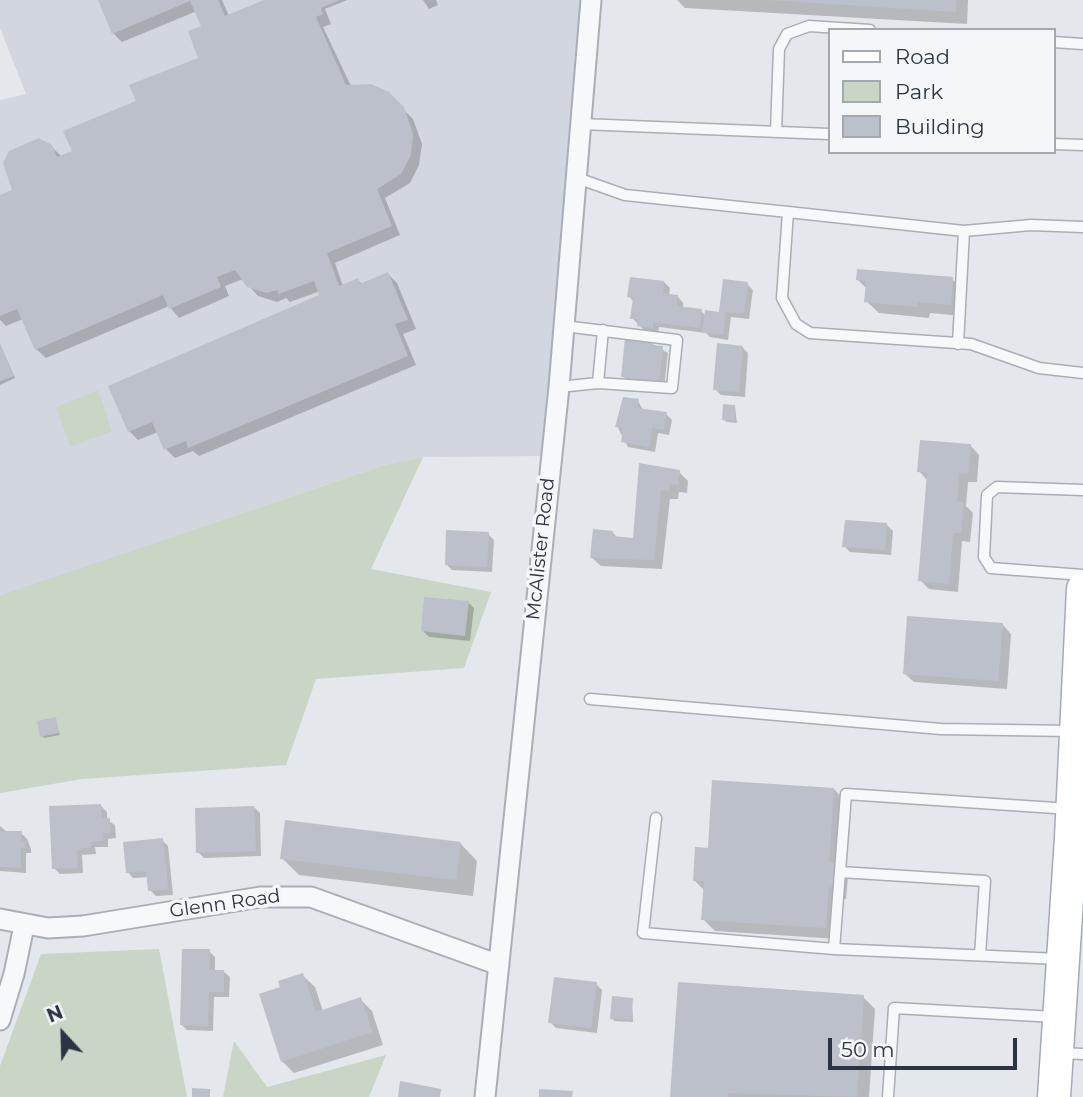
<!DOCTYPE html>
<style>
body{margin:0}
#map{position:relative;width:1083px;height:1097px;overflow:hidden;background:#e4e7ec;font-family:Montserrat,sans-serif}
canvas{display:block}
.legend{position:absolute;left:828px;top:28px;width:228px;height:126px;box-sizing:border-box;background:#f4f6f9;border:2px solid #a4a8b1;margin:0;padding:9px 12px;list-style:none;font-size:21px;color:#2b3445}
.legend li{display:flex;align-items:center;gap:14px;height:35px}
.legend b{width:35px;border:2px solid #a4a8b1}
.north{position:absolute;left:28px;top:999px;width:70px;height:70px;-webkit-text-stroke:5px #f4f6f9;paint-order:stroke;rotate:338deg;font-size:19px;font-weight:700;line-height:28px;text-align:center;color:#2b3445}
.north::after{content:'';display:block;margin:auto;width:24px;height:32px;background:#2b3445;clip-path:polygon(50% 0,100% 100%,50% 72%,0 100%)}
.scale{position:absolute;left:828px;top:1038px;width:189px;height:32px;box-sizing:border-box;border:4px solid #2b3445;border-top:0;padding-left:9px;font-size:21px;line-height:24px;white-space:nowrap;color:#2b3445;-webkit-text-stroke:5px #f4f6f9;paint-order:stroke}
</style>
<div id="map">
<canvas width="1083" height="1097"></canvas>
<ul class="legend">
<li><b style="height:9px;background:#fff"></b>Road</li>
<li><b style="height:19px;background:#c9d6c5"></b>Park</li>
<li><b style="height:19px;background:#bbc0ca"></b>Building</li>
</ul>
<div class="north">N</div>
<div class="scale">50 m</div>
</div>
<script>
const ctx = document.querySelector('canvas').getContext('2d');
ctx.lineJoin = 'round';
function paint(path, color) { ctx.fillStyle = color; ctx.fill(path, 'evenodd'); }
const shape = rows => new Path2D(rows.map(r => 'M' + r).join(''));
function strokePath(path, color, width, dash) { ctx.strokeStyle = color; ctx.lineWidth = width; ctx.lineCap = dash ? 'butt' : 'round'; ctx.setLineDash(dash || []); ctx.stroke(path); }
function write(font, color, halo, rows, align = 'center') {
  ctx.font = font + ' Montserrat,sans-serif'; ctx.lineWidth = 7; ctx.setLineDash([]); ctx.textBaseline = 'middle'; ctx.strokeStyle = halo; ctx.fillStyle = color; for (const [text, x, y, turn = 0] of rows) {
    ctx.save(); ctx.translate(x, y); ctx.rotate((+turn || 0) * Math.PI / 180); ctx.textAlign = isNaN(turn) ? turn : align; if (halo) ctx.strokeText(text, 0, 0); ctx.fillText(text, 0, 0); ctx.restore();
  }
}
const built = shape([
 [0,0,585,0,544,456,423,457,385,465,0,595,0,100,26,94,0,28]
]);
const green = shape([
 [98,390,112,431,70,447,56,407],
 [423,457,371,569,491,592,464,668,316,679,286,765,82,779,0,793,0,595,385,465],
 [159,949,187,1097,0,1097,0,1066,41,954],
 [234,1041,267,1087,386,1055,369,1097,223,1097]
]);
const shadow = shape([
 [100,0,222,0,229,16,268,0,347,0,325,9,331,24,323,27,351,86,388,94,413,119,422,144,419,165,410,183,385,198,400,235,335,263,343,286,358,280,363,285,388,274,397,283,416,329,403,334,416,365,199,456,193,451,175,458,166,449,158,432,138,440,129,431,321,296,320,291,290,302,286,298,277,302,258,296,243,279,225,286,229,296,179,318,169,306,46,358,36,349,23,319,6,326,0,320,0,197,15,191,51,146,61,156,74,152,201,59,203,27,197,11,122,42,113,33],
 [423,0,436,0,438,5,429,9],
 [677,0,968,0,967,24,685,8],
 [952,279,964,291,962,316,930,313,929,318,879,313,866,301,867,289,858,280],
 [664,282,670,288,669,296,678,297,683,303,683,309,701,311,706,316,720,314,747,284,753,290,749,319,731,317,728,340,710,337,706,333,659,327,658,333,645,331,632,318,634,302,629,296],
 [651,343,668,353,664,388,629,382,623,376],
 [0,344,15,378,0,385],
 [742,347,748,353,745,397,721,395,715,389],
 [638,401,643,410,666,414,672,420,669,435,658,433,655,452,628,447,617,426],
 [735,406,737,423,727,422,724,420],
 [970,445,979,455,977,482,968,482,966,506,973,513,970,542,962,541,958,592,929,589,920,580,928,481,919,471],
 [641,465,679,472,688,481,687,493,679,492,678,499,670,499,662,569,601,566,591,557,612,532,619,539,635,540],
 [887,525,893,531,891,555,850,552,844,546],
 [488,534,494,540,492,572,452,570,446,564],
 [468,602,474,608,470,641,429,637,423,631],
 [1002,624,1011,634,1007,689,914,682,904,673],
 [55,719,60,735,44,738,42,736],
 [834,789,846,802,841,871,848,877,846,899,840,899,838,939,715,931,703,919,705,891,694,880],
 [101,806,107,812,107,820,115,825,116,838,108,839,108,847,95,847,96,854,82,855,83,873,60,874,54,868],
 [254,807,260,813,261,856,204,858,198,852],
 [0,826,8,833,21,833,27,839,31,849,31,853,26,853,26,873,0,871],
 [162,840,168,846,173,895,156,896,150,890,149,877,133,878,128,872],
 [460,843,477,861,473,896,299,875,282,858],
 [209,951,215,957,215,971,224,972,230,977,229,997,214,997,213,1031,187,1030,181,1024],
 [302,975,315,987,323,1011,360,999,372,1011,383,1045,294,1073,282,1061,283,988],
 [596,984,602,990,597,1033,556,1028,550,1022],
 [863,997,875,1009,869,1097,672,1097],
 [632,999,633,1022,614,1021,612,1018]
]);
const building = shape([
 [98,0,218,0,225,16,264,0,340,0,321,8,323,14,316,17,346,85,371,84,389,92,404,107,413,134,411,155,401,174,377,189,392,226,327,253,339,286,358,278,360,284,388,272,408,320,395,324,408,356,188,448,186,441,164,450,152,422,128,432,108,386,319,295,314,281,279,294,277,290,267,293,247,287,235,270,217,277,221,287,169,309,163,295,35,350,17,309,0,316,0,195,12,190,3,163,9,151,39,138,52,145,57,157,72,151,63,131,136,101,129,85,198,58,188,31,201,26,190,1,112,34],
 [769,0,956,0,956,12],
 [857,269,953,277,951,305,918,302,918,307,864,302,866,282,856,280],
 [630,277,664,281,663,293,678,295,677,306,702,309,700,328,653,322,653,328,637,326,638,319,630,319,633,298,627,297],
 [723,279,748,282,744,314,726,312,723,335,702,332,705,310,719,312],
 [625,338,651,341,651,345,663,346,659,383,621,377],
 [717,343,743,346,739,392,713,390],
 [0,344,14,376,0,381],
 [623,397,639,399,637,408,667,412,664,430,652,428,649,447,621,442,623,428,615,427],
 [723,404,735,405,735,421,722,420],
 [920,440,971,444,968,474,959,473,957,502,964,502,961,533,953,533,949,584,918,581,927,473,917,472],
 [639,463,680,470,678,485,670,484,670,491,661,490,654,560,590,558,593,529,613,531,612,536,633,538],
 [845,520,887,523,885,550,842,547],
 [446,530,489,532,487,567,445,565],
 [424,597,469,601,465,636,421,631],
 [907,616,1003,623,998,681,903,674],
 [56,717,59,733,40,737,37,721],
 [712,780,834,788,829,863,836,863,835,888,829,887,826,928,701,920,704,881,693,881,695,847,708,848],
 [101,804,102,818,110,818,110,833,102,833,103,841,90,842,91,848,77,849,78,868,52,869,49,806],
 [254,806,256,851,196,853,195,808],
 [285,820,461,842,456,880,280,859],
 [0,831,22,831,21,841,26,841,25,848,21,848,21,868,0,867],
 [163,838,168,889,148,891,146,871,126,873,123,842],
 [182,949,210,949,209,970,224,970,224,992,209,992,208,1026,180,1025],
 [303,973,316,1012,361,997,372,1032,281,1062,259,994,280,987,278,981],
 [554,977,597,982,591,1028,548,1023],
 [678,982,864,995,857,1097,728,1093,728,1097,670,1097],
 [612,996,633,998,631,1020,610,1019],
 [400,1081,441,1089,440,1097,398,1097],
 [192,1088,210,1089,210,1097,192,1097],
 [539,1089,573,1091,572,1097,539,1097]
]);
const lane = shape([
 [1053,42,1083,44],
 [581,124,829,134],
 [776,132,779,49,787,34,809,26,870,30],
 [1053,144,1083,145],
 [577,178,625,195,788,212],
 [1083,227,1031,225,964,231,788,212,782,298,796,324,810,333,971,344,1039,368,1083,373],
 [958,344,964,231],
 [598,383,603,330],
 [559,387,598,383,672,388,677,340,564,326],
 [1083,490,997,487,987,495,984,557,991,568,1083,575],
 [590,699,941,729,1072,731],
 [656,818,643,933,834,949],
 [840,872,985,881,980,955],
 [1059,959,834,949,846,794,1070,809],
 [1061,1053,1083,1054],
 [888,1097,894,1008,1055,1017]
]);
const street = shape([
 [0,919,48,928,83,926,261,897,311,897,499,965],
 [0,1020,14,974,24,926],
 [485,1097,559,387,591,0]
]);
const primary = shape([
 [1054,1097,1071,838,1083,589]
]);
const streetNames = [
 ["McAlister Road",541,549,-84],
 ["Glenn Road",225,904,-8]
];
paint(built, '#d2d6de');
paint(green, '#c9d6c5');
paint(shadow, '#0003');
paint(building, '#bbc0ca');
strokePath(lane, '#a9aeb7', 13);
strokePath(street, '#a9aeb7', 23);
strokePath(primary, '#a3abb8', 35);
strokePath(lane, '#f7f8fa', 10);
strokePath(street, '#f7f8fa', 19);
strokePath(primary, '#fff', 32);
write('19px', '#2b3445', '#f4f6f9', streetNames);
</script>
